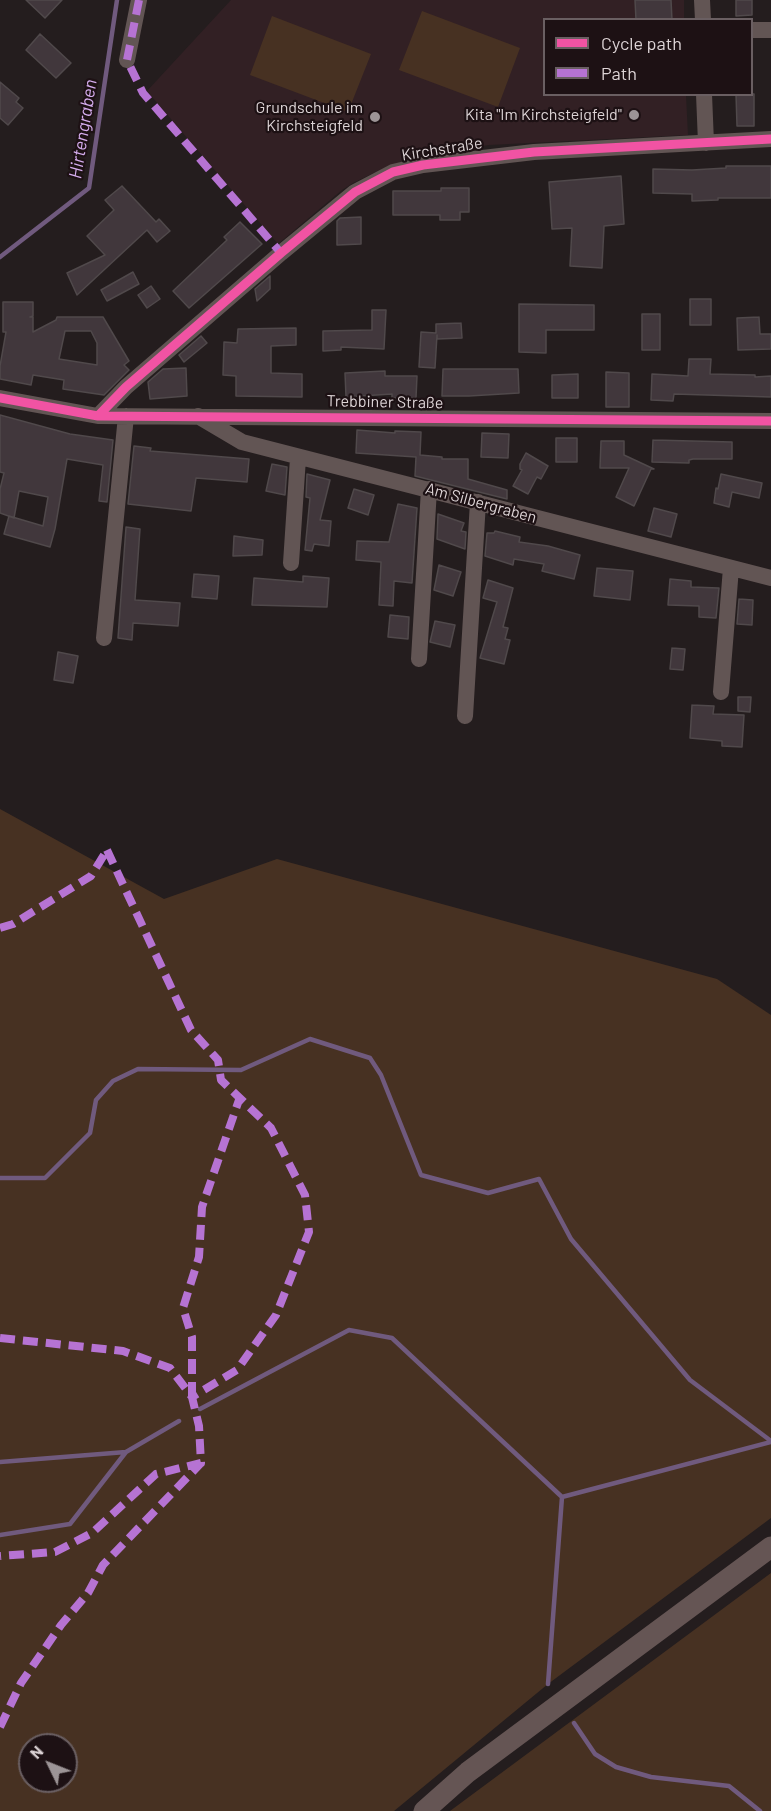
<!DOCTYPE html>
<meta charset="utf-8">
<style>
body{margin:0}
#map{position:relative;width:771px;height:1811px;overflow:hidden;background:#241d1e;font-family:Barlow,sans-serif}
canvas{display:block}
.legend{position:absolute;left:543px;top:18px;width:210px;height:78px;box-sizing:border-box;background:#1d1114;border:2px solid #6a5f62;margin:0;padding:8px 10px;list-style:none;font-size:18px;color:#ddd4d6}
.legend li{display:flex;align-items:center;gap:12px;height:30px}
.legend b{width:30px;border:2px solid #6a5f62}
.north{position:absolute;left:18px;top:1733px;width:60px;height:60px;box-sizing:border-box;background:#1d1114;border:2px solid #6a5f62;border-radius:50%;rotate:313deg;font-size:16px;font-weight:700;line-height:24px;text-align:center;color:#ddd4d6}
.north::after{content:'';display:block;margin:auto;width:21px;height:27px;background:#9c9496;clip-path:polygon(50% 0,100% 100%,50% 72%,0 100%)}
</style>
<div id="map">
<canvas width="771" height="1811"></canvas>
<ul class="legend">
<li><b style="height:8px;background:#f153a3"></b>Cycle path</li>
<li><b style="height:8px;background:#b673d3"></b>Path</li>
</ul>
<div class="north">N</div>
</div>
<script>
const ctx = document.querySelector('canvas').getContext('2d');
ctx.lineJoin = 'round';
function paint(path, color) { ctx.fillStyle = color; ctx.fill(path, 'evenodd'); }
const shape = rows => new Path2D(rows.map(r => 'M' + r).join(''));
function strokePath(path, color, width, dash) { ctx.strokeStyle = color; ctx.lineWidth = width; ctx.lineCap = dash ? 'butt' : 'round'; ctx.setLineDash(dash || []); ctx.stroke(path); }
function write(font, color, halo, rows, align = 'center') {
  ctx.font = font + ' Barlow,sans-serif'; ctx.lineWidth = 4.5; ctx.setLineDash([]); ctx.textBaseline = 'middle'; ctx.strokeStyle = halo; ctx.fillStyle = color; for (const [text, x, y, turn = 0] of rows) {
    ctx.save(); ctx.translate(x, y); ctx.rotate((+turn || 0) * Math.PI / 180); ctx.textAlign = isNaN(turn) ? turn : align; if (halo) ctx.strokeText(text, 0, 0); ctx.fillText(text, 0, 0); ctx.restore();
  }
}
const built = shape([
 [231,0,684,0,684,19,544,20,544,94,686,95,688,135,489,145,428,155,388,166,353,183,342,190,278,244,147,91]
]);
const green = shape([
 [422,11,520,48,498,107,399,70],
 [272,16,371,54,348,112,250,75],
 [0,809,164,899,277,859,717,979,771,1015,771,1518,548,1684,394,1811,0,1811],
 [30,1745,66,1745,66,1781,30,1781],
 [771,1573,771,1811,450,1811]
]);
const stream = shape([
 [0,257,89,188,117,0],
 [0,1178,45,1178,90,1133,96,1100,113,1081,138,1069,241,1070,310,1039,370,1058,381,1075,421,1175,488,1193,539,1179,571,1239,690,1380,771,1441],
 [200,1409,349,1330,392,1338,562,1497,771,1442],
 [0,1462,126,1452,179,1421],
 [0,1535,70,1524,126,1452],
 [548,1684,562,1497],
 [574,1723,595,1754,616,1767,651,1777,729,1786,760,1811]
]);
const building = shape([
 [26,0,62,0,45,18,26,0],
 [635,0,671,0,672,20,636,20,635,0],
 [736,0,752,0,752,15,736,16,736,0],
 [40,34,71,63,56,78,26,50,40,34],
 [0,82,19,98,16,102,23,108,8,125,0,118,0,82],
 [736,94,754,94,754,126,737,126,736,94],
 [726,166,771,166,771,198,718,198,718,200,692,201,692,194,653,193,653,169,692,170,726,168,726,166],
 [621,176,624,224,604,226,602,268,570,266,572,228,552,229,549,182,621,176],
 [122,186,156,222,159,219,170,231,157,242,147,230,77,295,67,273,105,255,87,236,114,210,105,200,122,186],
 [441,188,469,188,469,212,460,212,460,220,440,220,440,215,393,215,393,191,441,191,441,188],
 [361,217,361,244,337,245,337,221,340,218,361,217],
 [240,222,262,244,189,308,173,291,227,240,224,237,240,222],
 [133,272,139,284,107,301,101,290,133,272],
 [270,276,270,289,257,301,255,289,270,276],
 [151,286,160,299,147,308,138,295,151,286],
 [690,299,711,299,711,325,690,325,690,299],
 [3,302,33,302,33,316,30,317,33,317,33,332,56,320,57,317,103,317,129,361,124,365,129,370,104,395,63,389,64,380,33,375,31,385,0,379,0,366,6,332,3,332,3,302],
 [65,331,91,331,97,343,97,365,59,359,65,331],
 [519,304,594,305,594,330,546,330,546,353,519,352,519,304],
 [372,310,386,310,384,349,341,347,341,350,323,351,323,331,372,330,372,310],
 [642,314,660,314,660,350,642,350,642,314],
 [759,317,760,334,771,334,771,349,738,350,737,318,759,317],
 [461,323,462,338,437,339,437,335,435,368,419,367,421,332,436,333,436,324,461,323],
 [296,328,296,345,271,346,271,373,302,374,302,397,236,396,236,376,223,375,224,342,237,343,238,329,296,328],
 [201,336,207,343,184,362,179,355,201,336],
 [689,359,711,359,710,374,755,375,755,377,771,376,771,397,674,394,673,401,651,400,652,374,688,376,689,359],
 [186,368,187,396,150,399,148,382,163,369,186,368],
 [443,369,518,369,519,393,469,396,442,396,443,369],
 [385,371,385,376,417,376,416,398,392,398,392,394,346,397,345,373,385,371],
 [606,372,629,373,629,407,606,407,606,372],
 [578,374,578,398,552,398,552,375,578,374],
 [0,415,70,434,113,440,107,502,99,501,103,465,67,459,55,529,50,547,4,534,9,516,43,526,48,497,19,491,14,518,0,513,0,489,4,473,0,472,0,415],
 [357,430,395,433,395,431,421,432,420,455,442,457,442,459,468,459,468,479,507,490,507,499,415,476,416,457,356,453,357,430],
 [482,433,509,434,508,458,481,457,482,433],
 [556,438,577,438,577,462,556,462,556,438],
 [653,440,732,442,732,459,693,459,689,460,689,463,652,462,653,440],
 [601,441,624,441,624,455,654,469,651,469,634,506,616,497,629,468,600,468,601,441],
 [134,446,151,448,150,451,249,459,247,482,196,478,191,511,128,504,134,446],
 [526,453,548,466,541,479,537,477,528,494,513,486,522,470,520,469,520,464,526,453],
 [272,464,287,467,285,495,266,491,272,464],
 [307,474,330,480,320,520,331,521,329,546,314,544,312,551,305,550,310,498,306,497,307,474],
 [721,474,762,483,759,498,732,492,729,507,714,503,716,488,718,489,721,474],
 [354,489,374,495,368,515,348,508,354,489],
 [398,504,417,508,412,583,394,581,393,606,379,605,381,562,356,560,357,541,389,542,398,504],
 [654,508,677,514,671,537,648,531,654,508],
 [438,514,464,523,461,531,466,532,465,549,437,539,438,514],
 [126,527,140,529,135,600,180,603,178,626,133,623,132,640,118,638,126,527],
 [495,531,520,537,519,542,548,546,580,555,574,579,542,571,544,564,514,559,513,565,485,556,487,533,494,533,495,531],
 [234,536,263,540,262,555,233,556,234,536],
 [439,565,461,572,453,596,434,590,439,565],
 [597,568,633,571,630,600,594,596,597,568],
 [194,574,219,576,217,599,192,597,194,574],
 [303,576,329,578,327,607,252,605,254,578,303,582,303,576],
 [670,579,691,581,691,587,719,588,716,618,699,617,699,606,668,605,670,579],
 [488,580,513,588,503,627,508,628,505,639,510,640,504,664,480,658,497,602,483,598,488,580],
 [739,599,753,600,752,625,737,624,739,599],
 [390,615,409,617,408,639,388,637,390,615],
 [435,621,455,625,450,647,430,642,435,621],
 [672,648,685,649,683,670,670,669,672,648],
 [58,652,78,656,73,683,54,680,58,652],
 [738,697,751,697,750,712,738,711,738,697],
 [692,705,714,706,713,714,744,715,742,747,722,746,722,741,690,738,692,705]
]);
const minor = shape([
 [702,0,703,20],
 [752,30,771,30],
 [127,60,139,0],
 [704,94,706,143],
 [0,398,98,416,771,421],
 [98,416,126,387,281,253,355,192,393,172,423,165,534,152,771,139],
 [198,416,242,442,771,578],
 [291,563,298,458],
 [104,638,126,416],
 [419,659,429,489],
 [721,692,731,568],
 [465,716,478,502]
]);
const major = shape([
 [424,1811,468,1772,771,1547]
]);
const quiet = shape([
 [139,0,127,60,143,93,281,253],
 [107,850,191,1030,218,1060,221,1080,271,1128,305,1195,309,1232,276,1315,237,1370,192,1397],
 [0,928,13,924,91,876,107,850],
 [0,1338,123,1351,170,1368,192,1397,199,1426,201,1463,156,1474,92,1533,55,1552,0,1556],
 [192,1397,192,1337,183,1308,199,1257,202,1207,240,1097],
 [0,1727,21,1683,61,1625,88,1593,103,1565,201,1463]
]);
const cycleway = shape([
 [0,398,98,416,771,421],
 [98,416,126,387,281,253,355,192,393,172,423,165,534,152,771,139]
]);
const markers = [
 [634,115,6,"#9c9496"],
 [375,117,6,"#9c9496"]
];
const poiNames = [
 ["Grundschule im",363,108],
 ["Kirchsteigfeld",363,126],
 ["Kita \"Im Kirchsteigfeld\"",622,115]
];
const streetNames = [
 ["Kirchstraße",442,149,-9],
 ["Trebbiner Straße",385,402,1],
 ["Am Silbergraben",481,503,15]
];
const waterNames = [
 ["Hirtengraben",83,129,-81]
];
paint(built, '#322024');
paint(green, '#473122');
strokePath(stream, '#705a7e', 4.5);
paint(building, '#41373c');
strokePath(building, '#50494b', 1.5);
strokePath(minor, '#625554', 16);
strokePath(major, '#655554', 21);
strokePath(quiet, '#b673d3', 8, [15, 8]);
strokePath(cycleway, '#f153a3', 9);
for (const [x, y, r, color] of markers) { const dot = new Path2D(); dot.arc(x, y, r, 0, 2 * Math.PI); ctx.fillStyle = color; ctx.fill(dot); strokePath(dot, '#1d1114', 2); }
write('16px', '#ddd4d6', '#1d1114', poiNames, 'right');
write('16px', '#ddd4d6', '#1d1114', streetNames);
write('italic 18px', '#d5adee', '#1d1114', waterNames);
</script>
